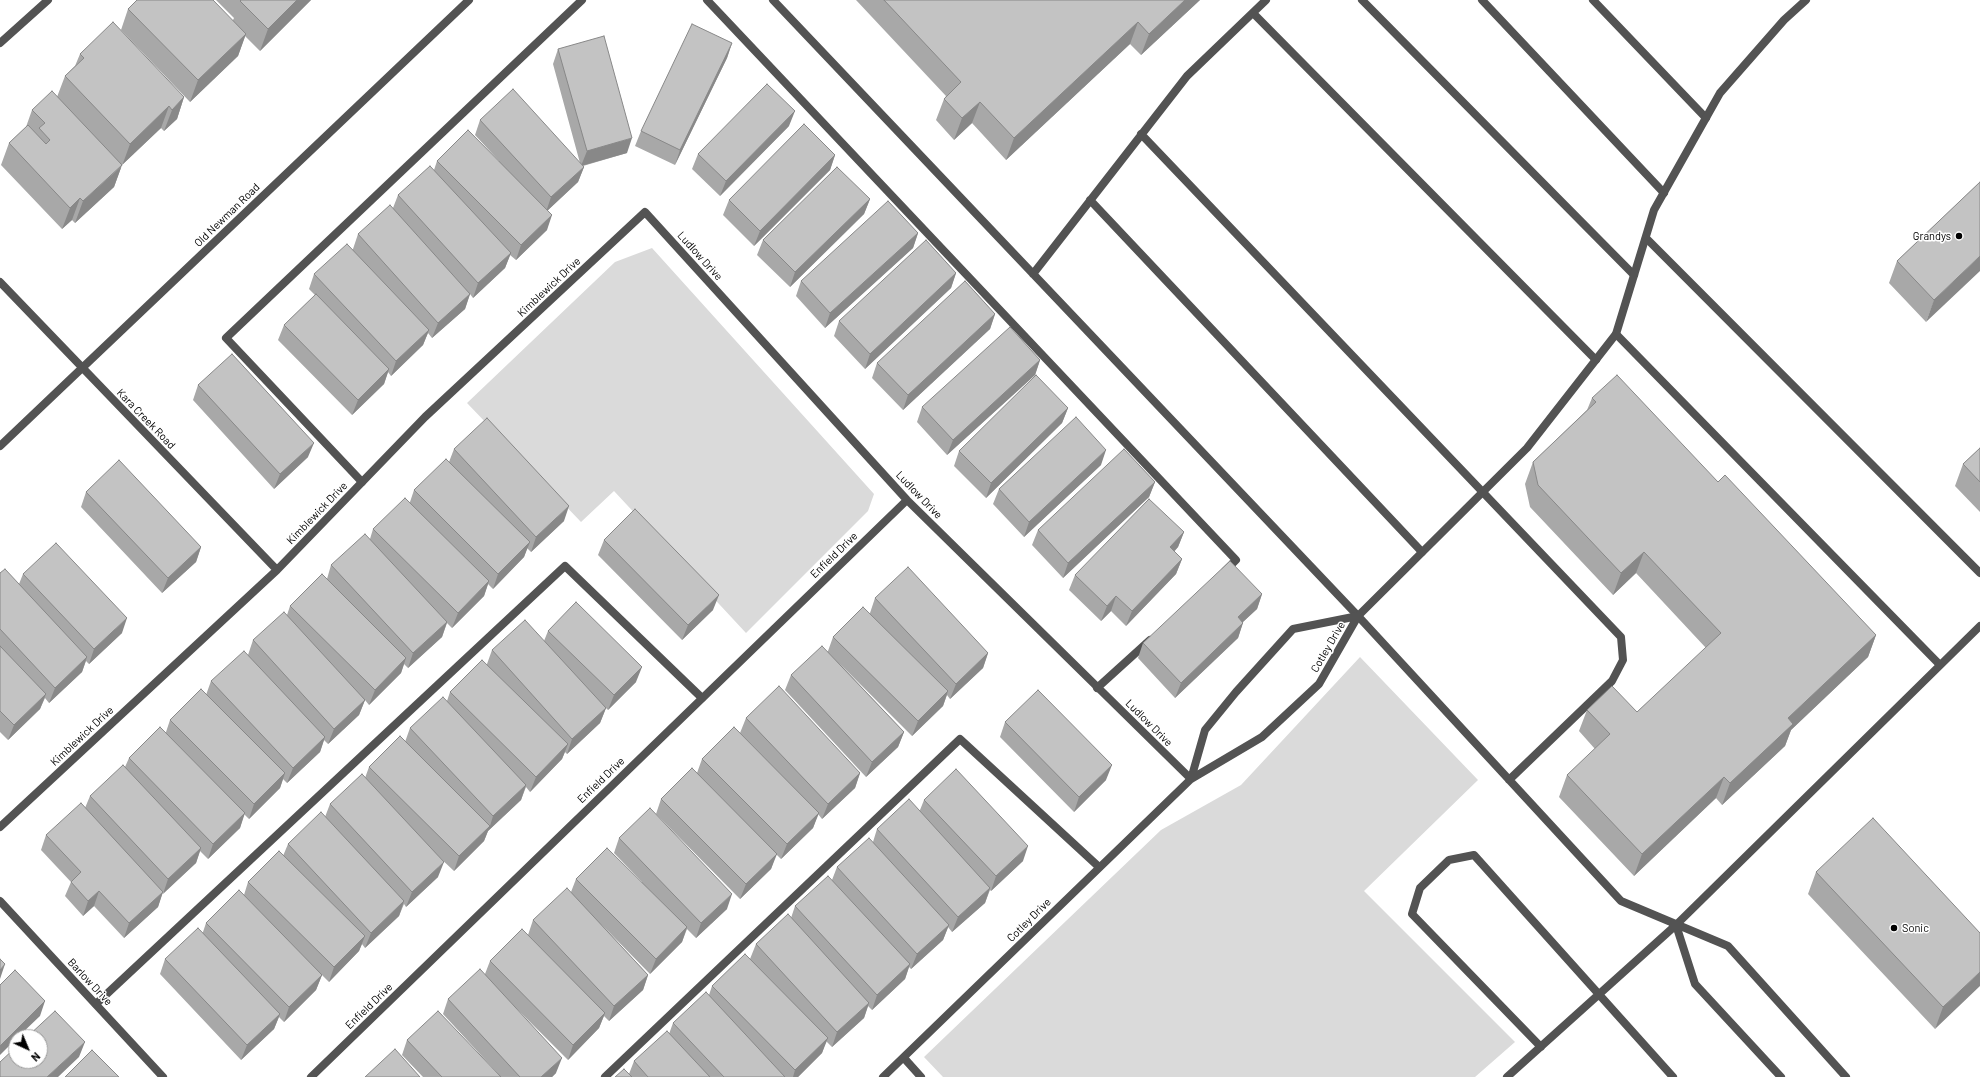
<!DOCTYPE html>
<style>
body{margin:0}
#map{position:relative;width:1980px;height:1077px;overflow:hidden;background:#fff;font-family:Barlow,sans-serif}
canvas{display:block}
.north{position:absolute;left:8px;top:1029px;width:40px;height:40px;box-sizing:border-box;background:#fff;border:1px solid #999;border-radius:50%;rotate:136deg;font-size:11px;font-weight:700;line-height:16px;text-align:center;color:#000}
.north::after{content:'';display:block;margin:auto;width:14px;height:18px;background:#000;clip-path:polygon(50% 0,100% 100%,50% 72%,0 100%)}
</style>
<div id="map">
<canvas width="1980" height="1077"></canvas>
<div class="north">N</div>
</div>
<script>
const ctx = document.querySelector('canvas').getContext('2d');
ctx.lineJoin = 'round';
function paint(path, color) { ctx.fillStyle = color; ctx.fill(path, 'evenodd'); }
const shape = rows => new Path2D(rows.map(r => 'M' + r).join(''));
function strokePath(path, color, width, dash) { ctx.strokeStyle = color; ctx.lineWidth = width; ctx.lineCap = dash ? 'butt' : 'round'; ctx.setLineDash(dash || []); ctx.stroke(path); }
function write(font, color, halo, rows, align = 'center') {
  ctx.font = font + ' Barlow,sans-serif'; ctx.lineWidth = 3; ctx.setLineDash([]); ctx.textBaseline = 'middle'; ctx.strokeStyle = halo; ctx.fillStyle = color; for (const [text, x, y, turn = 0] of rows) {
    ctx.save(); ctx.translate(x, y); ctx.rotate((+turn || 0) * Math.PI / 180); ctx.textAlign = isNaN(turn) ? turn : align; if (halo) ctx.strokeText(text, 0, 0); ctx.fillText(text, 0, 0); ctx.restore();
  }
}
const green = shape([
 [652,248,874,494,868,511,746,633,614,491,581,522,467,403,615,262],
 [1360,657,1478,780,1364,891,1515,1042,1475,1077,943,1077,924,1057,1161,830,1241,785]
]);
const service = shape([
 [707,0,1236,560,1225,571],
 [773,0,1358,616,1621,901,1728,946,1846,1077],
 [1362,0,1634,275],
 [1482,0,1664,193],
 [1593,0,1706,118],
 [1253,13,1596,360],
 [1141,134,1621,637,1623,660,1612,681,1509,780],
 [1090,200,1422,552],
 [1646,238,1980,573],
 [1033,274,1187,76,1266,0],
 [1616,334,1940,665],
 [362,482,226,338,582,0],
 [1097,688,1150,640],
 [1676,925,1695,984,1781,1077],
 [96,1004,565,566,702,698],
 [1541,1047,1412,914,1420,888,1449,860,1474,855,1673,1077],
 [904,1058,921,1077],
 [605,1077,960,739,1099,867],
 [1507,1077,1676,925,1980,626]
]);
const minor = shape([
 [0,43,48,0],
 [0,282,277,570],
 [0,446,469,0],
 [1191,779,1205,730,1236,692,1293,629,1358,616],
 [0,827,277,570,425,417,645,212,907,500,1191,779],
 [0,901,163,1077],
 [311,1077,907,500],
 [883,1077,1191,779,1262,737,1319,684,1358,616,1527,448,1616,334,1654,210,1720,93,1784,20,1806,0]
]);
const wall = shape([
 [216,0,311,0,260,51,245,36,238,56,190,102,121,30,128,9,233,20,234,18],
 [856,0,1200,0,1141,55,1130,44,1006,160,972,123,954,140,936,120,944,99,946,96],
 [732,43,727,58,675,165,635,146,641,131],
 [558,49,627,153,583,166,584,167,578,182,548,210,547,230,516,260,510,255,505,268,473,298,470,294,465,309,432,338,428,333,423,345,391,376,388,372,384,384,352,415,278,340,284,325,315,295,309,289,314,274,353,249,358,234,393,208,398,195,434,170,437,161,499,161,475,135,480,120,580,163,553,64],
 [80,54,184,97,177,119,164,131,161,128,122,165,114,187,75,223,72,220,62,229,1,165,9,143,26,127,32,110,57,97,65,76,75,66],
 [789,126,720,196,692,169,698,154],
 [835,155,830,170,754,246,723,215,729,200],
 [1980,182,1926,322,1889,283,1897,261],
 [870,199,864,214,790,287,757,255,763,240],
 [918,233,913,248,825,328,796,296,801,281],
 [956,273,951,288,865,369,834,336,839,321],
 [995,314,990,329,903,410,872,378,877,363],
 [1040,360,1035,375,947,455,917,422,922,407],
 [198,385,308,457,274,489,193,400],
 [1592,398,1718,482,1876,635,1868,657,1791,730,1785,746,1722,805,1716,798,1634,876,1559,797,1567,775,1595,749,1579,731,1587,710,1637,712,1706,648,1636,573,1613,595,1530,507,1525,484,1533,462,1587,410],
 [1068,408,1062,423,986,498,954,466,959,451],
 [1980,448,1980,512,1955,486,1963,464],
 [454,449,564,521,531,552,527,548,524,557,493,589,488,584,484,596,452,628,447,623,442,637,408,668,404,664,401,673,369,705,365,700,359,715,328,744,324,740,320,752,287,783,283,779,280,788,249,819,244,814,240,828,208,859,200,851,196,863,162,894,158,907,124,938,94,906,83,916,65,896,71,882,41,850,46,835,85,808,90,796,125,767,129,758,166,732,170,720,206,695,211,681,248,655,253,640,287,615,290,606,327,579,331,565,370,539,373,529,410,502,414,490,449,462],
 [1101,465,1024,537,993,504,999,489],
 [1155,482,1149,497,1063,578,1032,545,1038,530],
 [86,492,201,547,196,562,162,593,81,507],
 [1184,532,1178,547,1174,552,1182,559,1176,574,1126,626,1111,611,1101,621,1069,590,1075,575],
 [604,540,713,610,682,640,598,555],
 [0,573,19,584,23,574,122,633,89,664,86,661,82,672,49,703,45,698,40,709,8,740,0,732],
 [1262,594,1257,609,1243,622,1238,638,1175,698,1138,658,1143,643],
 [875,598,988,653,983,668,950,699,947,695,943,706,912,736,839,663,904,732,898,747,866,777,785,690,791,675,828,651,833,637,870,613],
 [548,631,636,682,608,710,600,702,606,708,600,723,567,754,565,752,562,759,530,792,526,787,521,800,488,831,484,841,454,871,438,856,438,877,406,907,404,904,399,916,365,948,362,944,359,951,329,982,322,975,316,990,284,1022,279,1017,274,1029,241,1060,160,974,165,959,203,932,206,923,244,895,248,882,283,856,288,844,325,817,330,804,365,778,369,767,405,742,410,728,447,701,450,692,487,664,492,650,544,641],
 [746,718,860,773,855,788,822,819,818,814,813,828,781,859,776,854,771,869,740,899,656,814,661,799,697,773,702,759,762,756,740,733],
 [1005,722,1106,780,1074,812,1000,737],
 [924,800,1023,861,991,891,990,890,985,903,952,932,948,927,943,940,911,969,909,967,905,979,872,1010,868,1006,864,1018,832,1047,826,1041,822,1053,798,1077,615,1077,629,1074,634,1061,669,1034,673,1023,709,995,712,986,750,959,756,944,791,918,795,906,832,880,837,867,873,842,877,829,920,810],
 [619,838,727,909,696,938,687,929,682,942,650,974,600,923,648,975,643,990,609,1021,604,1016,599,1028,568,1060,510,1002,556,1073,552,1077,501,1077,443,1014,448,999,485,974,490,961,541,949,528,935,533,920,571,892,576,879,642,882,614,853],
 [1816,872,1980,933,1935,1029,1808,894],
 [407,1040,501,1077,423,1077,402,1055]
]);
const shadedWall = shape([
 [297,0,311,0,260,51,268,29],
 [1185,0,1200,0,1141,55,1149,34],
 [1138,22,1130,44,1006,160,1014,138],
 [246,34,238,56,190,102,198,80],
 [732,43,727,58,675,165,680,150],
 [184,97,177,119,164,131,172,110],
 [980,102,972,123,954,140,962,118],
 [169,106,161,128,122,165,114,187,75,223,83,201,122,166,130,144],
 [795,111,789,126,720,196,726,181],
 [632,138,627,153,581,166,587,151],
 [835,155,830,170,754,246,760,231],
 [584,167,578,182,546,212,551,197],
 [80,198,72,220,62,229,70,208],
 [870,199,864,214,790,287,795,272],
 [552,215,547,230,516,260,521,245],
 [918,233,913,248,825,328,830,313],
 [511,253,505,268,473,298,478,283],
 [1980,256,1980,271,1926,322,1934,300],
 [956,273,951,288,865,369,870,354],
 [470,294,465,309,432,338,438,323],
 [995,314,990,329,903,410,908,395],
 [429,330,423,345,391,376,396,361],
 [1040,360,1035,375,947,455,953,440],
 [389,369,384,384,352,415,358,400],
 [1068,408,1062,423,986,498,991,483],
 [314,443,308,457,274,489,280,474],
 [1106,450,1101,465,1024,537,1029,522],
 [1155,482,1149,497,1063,578,1068,563],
 [569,506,564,521,531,552,536,537],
 [1184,532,1178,547,1164,562,1170,547],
 [530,542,524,557,493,589,498,574],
 [201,547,196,562,162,593,168,578],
 [1644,552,1636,573,1613,595,1621,573],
 [1182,559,1176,574,1126,626,1132,611],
 [489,581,484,596,452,628,458,613],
 [1262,594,1257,609,1232,632,1238,617],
 [719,595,713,610,682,640,688,625],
 [1116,596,1111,611,1101,621,1107,606],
 [127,618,122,633,89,664,94,649],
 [447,622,442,637,408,668,413,653],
 [1243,623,1238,638,1175,698,1181,683],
 [1876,635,1868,657,1791,730,1785,746,1722,805,1730,783,1788,718],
 [988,653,983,668,950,699,956,684],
 [87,657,82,672,49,703,55,688],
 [406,658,401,673,369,705,375,690],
 [642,667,636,682,608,710,614,695],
 [948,691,943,706,912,736,918,721],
 [46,694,40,709,8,740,14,725],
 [365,700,359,715,328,744,334,729],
 [606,708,600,723,567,754,572,739],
 [904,732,898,747,866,777,872,762],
 [325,737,320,752,287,783,293,768],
 [568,744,562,759,530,792,536,777],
 [1112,765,1106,780,1074,812,1079,797],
 [285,773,280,788,249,819,254,804],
 [860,773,855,788,822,819,828,804],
 [1724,777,1716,798,1634,876,1642,854],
 [526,785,521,800,488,831,484,841,454,871,459,856,490,826,493,816],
 [245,813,240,828,208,859,213,844],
 [819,813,813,828,781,859,787,844],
 [1028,846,1023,861,991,891,996,876],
 [201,848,196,863,163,894,168,879],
 [777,854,771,869,740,899,746,884],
 [444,862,438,877,406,907,412,892],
 [990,888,985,903,952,932,958,917],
 [99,891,94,906,83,916,88,901],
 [163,892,158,907,124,938,129,923],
 [732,894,727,909,696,938,701,923],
 [404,901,399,916,365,948,371,933],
 [949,925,943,940,911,969,917,954],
 [687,927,682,942,650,974,656,959],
 [365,936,359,951,329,982,334,967],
 [5,964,0,979,0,970],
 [910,964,905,979,872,1010,877,995],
 [1980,972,1980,986,1935,1029,1943,1007],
 [322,975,316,990,284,1022,289,1007],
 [648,975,643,990,609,1021,614,1006],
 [45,1001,40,1016,18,1037,16,1037,16,1039,0,1055,0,1046],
 [869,1003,864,1018,832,1047,837,1032],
 [605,1013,599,1028,568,1060,573,1045],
 [280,1014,274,1029,241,1060,247,1045],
 [828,1038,822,1053,798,1077,793,1077,795,1070],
 [85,1042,79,1057,58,1077,47,1077],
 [562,1058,556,1073,552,1077,541,1077]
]);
const building = shape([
 [137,0,213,0,246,34,198,80,128,9,137,0],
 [241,0,297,0,268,29,240,1,241,0],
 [884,0,1185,0,1149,34,1138,22,1014,138,980,102,962,118,944,99,961,82,884,0],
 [113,22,184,97,172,110,169,106,130,144,65,76,84,58,80,54,113,22],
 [692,24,732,43,680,150,641,131,692,24],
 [604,36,632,138,587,151,558,49,604,36],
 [767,84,795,111,726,181,698,154,767,84],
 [513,89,584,167,551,197,480,120,513,89],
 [52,91,122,165,83,201,80,198,70,208,9,143,28,125,46,144,50,140,39,128,45,123,32,110,52,91],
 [804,124,835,155,760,231,729,200,804,124],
 [468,130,552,215,521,245,437,161,468,130],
 [430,166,511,253,478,283,398,195,430,166],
 [837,167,870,199,795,272,763,240,837,167],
 [1980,182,1980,256,1934,300,1897,261,1980,182],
 [888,201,918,233,830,313,801,281,888,201],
 [390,205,470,294,438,323,358,234,390,205],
 [926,240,956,273,870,354,839,321,926,240],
 [347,244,429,330,396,361,314,274,347,244],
 [965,281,995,314,908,395,877,363,965,281],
 [316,294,389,369,358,400,284,325,316,294],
 [1010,327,1040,360,953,440,922,407,1010,327],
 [232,354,314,443,280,474,198,385,232,354],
 [1036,375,1068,408,991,483,959,451,1036,375],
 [1617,375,1718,482,1725,475,1876,635,1788,718,1793,724,1730,783,1724,777,1642,854,1567,775,1610,734,1587,710,1612,686,1637,712,1721,633,1644,552,1621,573,1538,485,1533,462,1596,402,1592,398,1617,375],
 [1076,417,1106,450,1029,522,999,489,1076,417],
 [487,418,569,506,536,537,454,449,487,418],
 [1980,448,1980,482,1963,464,1980,448],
 [1124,449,1155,482,1068,563,1038,530,1124,449],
 [446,459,530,542,498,574,414,490,446,459],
 [119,460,201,547,168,578,86,492,119,460],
 [405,498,489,581,458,613,373,529,405,498],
 [1149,499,1184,532,1170,547,1182,559,1132,611,1116,596,1107,606,1075,575,1149,499],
 [635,509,719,595,688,625,604,540,635,509],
 [365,534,447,622,413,653,331,565,365,534],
 [56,543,127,618,94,649,23,574,56,543],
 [1230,561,1262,594,1238,617,1243,623,1181,683,1143,643,1230,561],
 [908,567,988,653,956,684,875,598,908,567],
 [5,569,87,657,55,688,0,629,0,573,5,569],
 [322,574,406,658,375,690,290,606,322,574],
 [576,602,642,667,614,695,548,631,576,602],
 [863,607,948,691,918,721,833,637,863,607],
 [284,612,365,700,334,729,253,640,284,612],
 [525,620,606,708,572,739,492,650,525,620],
 [0,646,46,694,14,725,0,711,0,646],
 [822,646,904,732,872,762,791,675,822,646],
 [244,651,325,737,293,768,211,681,244,651],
 [482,660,568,744,536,777,450,692,482,660],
 [779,686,860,773,828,804,746,718,779,686],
 [201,689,285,773,254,804,170,720,201,689],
 [1038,690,1112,765,1079,797,1005,722,1038,690],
 [443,697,526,785,493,816,410,728,443,697],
 [160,727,245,813,213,844,129,758,160,727],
 [734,727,819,813,787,844,702,759,734,727],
 [400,736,490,826,459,856,369,767,400,736],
 [123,765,201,848,168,879,90,796,123,765],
 [692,768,777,854,746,884,661,799,692,768],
 [956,769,1028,846,996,876,924,800,956,769],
 [362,774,444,862,412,892,330,804,362,774],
 [909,799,990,888,958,917,877,829,909,799],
 [81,803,163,892,129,923,99,891,88,901,71,882,81,872,46,835,81,803],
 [650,808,732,894,701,923,619,838,650,808],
 [321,812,404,901,371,933,288,844,321,812],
 [1873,818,1980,933,1980,972,1943,1007,1816,872,1873,818],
 [869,838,949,925,917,954,837,867,869,838],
 [607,848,687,927,656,959,576,879,607,848],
 [279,851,365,936,334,967,248,882,279,851],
 [828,876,910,964,877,995,795,906,828,876],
 [567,888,648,975,614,1006,533,920,567,888],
 [239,890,322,975,289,1007,206,923,239,890],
 [788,914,869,1003,837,1032,756,944,788,914],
 [198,928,280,1014,247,1045,165,959,198,928],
 [522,929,605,1013,573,1045,490,961,522,929],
 [745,954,828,1038,795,1070,712,986,745,954],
 [0,959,5,964,0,970,0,959],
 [480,969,562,1058,541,1077,520,1077,448,999,480,969],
 [15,970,45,1001,0,1046,0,985,15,970],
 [706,992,785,1077,724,1077,673,1023,706,992],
 [55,1011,85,1042,47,1077,0,1077,0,1062,16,1047,16,1061,40,1061,40,1037,27,1037,55,1011],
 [438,1011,501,1077,442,1077,407,1040,438,1011],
 [667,1031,710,1077,648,1077,634,1061,667,1031],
 [395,1049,420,1077,365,1077,395,1049],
 [92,1050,119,1077,65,1077,92,1050],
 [624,1069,632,1077,615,1077,624,1069]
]);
const markers = [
 [1959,236,4,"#000"],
 [1894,928,4,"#000"]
];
const streetNames = [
 ["Old Newman Road",227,215,-44],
 ["Ludlow Drive",700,256,48],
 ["Kimblewick Drive",549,287,-43],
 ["Kara Creek Road",146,419,46],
 ["Ludlow Drive",919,495,46],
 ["Kimblewick Drive",317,513,-46],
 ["Enfield Drive",834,555,-44],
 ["Cotley Drive",1328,647,-60],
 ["Ludlow Drive",1149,723,45],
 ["Kimblewick Drive",82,736,-43],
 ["Enfield Drive",601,780,-44],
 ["Cotley Drive",1029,920,-45],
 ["Barlow Drive",90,982,47],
 ["Enfield Drive",369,1006,-44]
];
const poiNames = [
 ["Grandys",1951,236],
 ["Sonic",1902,928,"left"]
];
paint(green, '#dadada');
strokePath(service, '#535353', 8);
strokePath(minor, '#535353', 8);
paint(wall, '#a8a8a8');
paint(shadedWall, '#888');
paint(building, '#c3c3c3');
strokePath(building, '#888', 1);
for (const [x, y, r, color] of markers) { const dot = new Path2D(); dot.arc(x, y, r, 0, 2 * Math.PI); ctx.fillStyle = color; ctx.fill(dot); strokePath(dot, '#fff', 1.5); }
write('11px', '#000', '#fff', streetNames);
write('11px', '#000', '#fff', poiNames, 'right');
</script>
